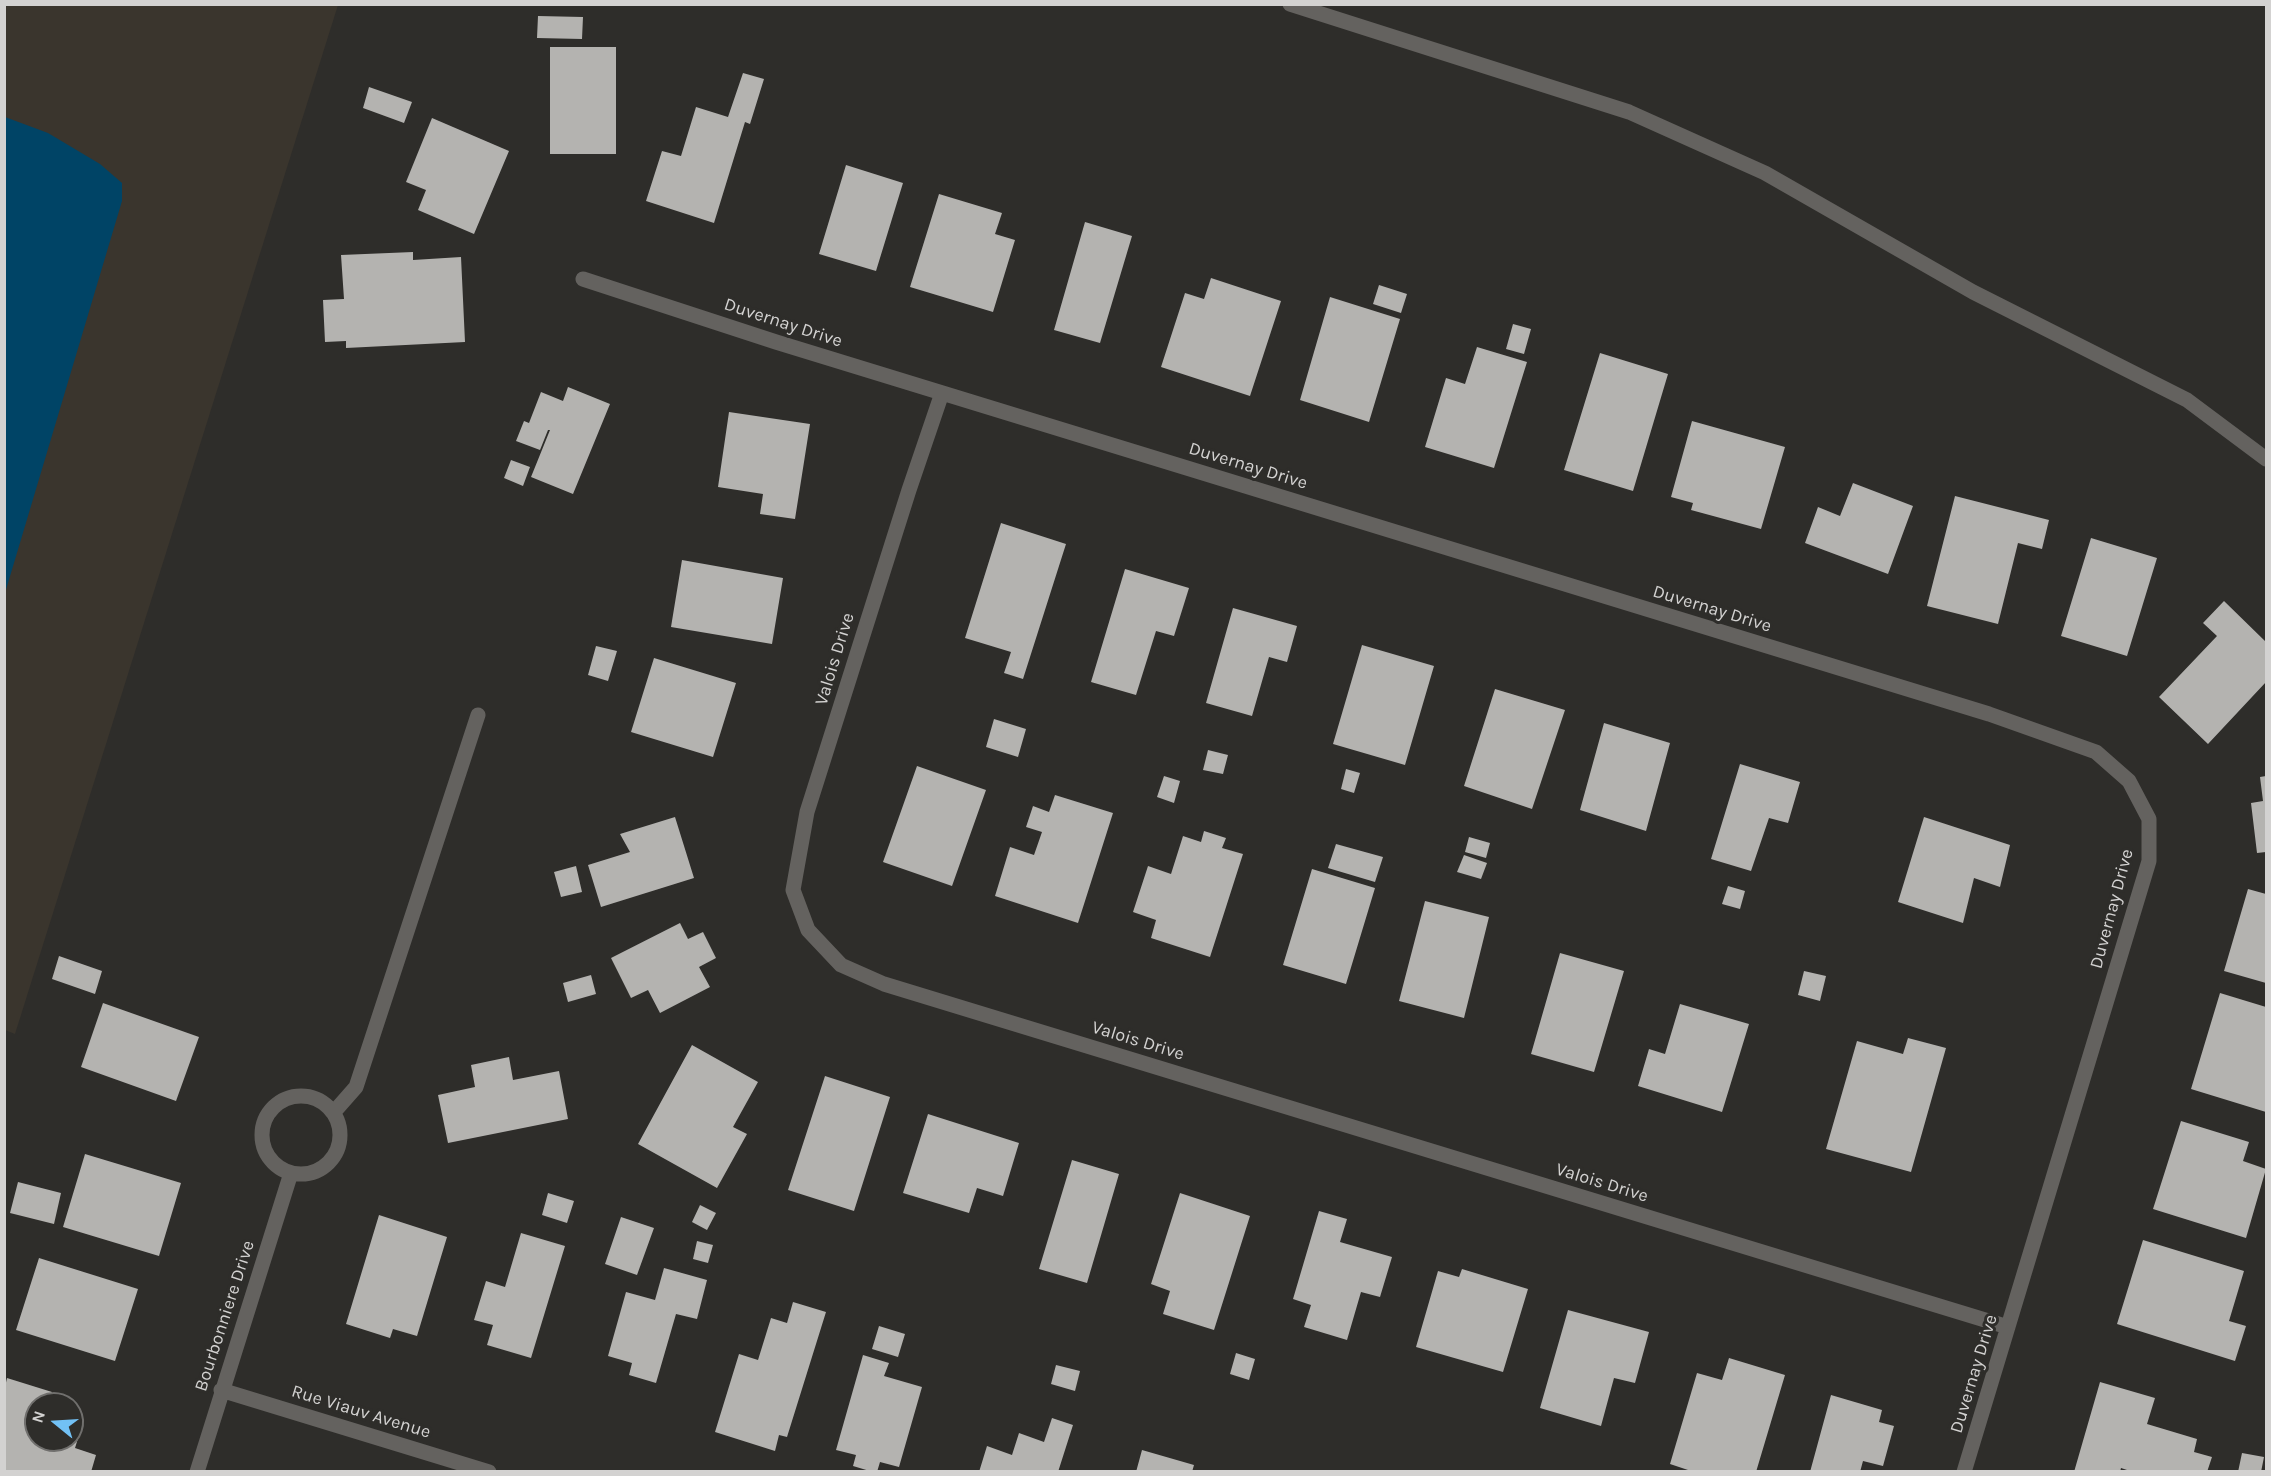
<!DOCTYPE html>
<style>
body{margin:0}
#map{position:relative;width:2271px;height:1476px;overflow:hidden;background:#2e2d2a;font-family:Karla,sans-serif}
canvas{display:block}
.frame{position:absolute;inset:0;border:6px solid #d3d2d1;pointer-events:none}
.north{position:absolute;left:24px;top:1392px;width:60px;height:60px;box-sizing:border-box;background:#2e2d2a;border:2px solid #706f6d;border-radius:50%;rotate:288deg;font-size:16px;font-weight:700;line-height:24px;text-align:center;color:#d3d2d1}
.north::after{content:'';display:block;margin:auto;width:21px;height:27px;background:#72c1f5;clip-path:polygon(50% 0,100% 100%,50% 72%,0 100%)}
</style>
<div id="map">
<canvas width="2271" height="1476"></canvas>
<div class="frame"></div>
<div class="north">N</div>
</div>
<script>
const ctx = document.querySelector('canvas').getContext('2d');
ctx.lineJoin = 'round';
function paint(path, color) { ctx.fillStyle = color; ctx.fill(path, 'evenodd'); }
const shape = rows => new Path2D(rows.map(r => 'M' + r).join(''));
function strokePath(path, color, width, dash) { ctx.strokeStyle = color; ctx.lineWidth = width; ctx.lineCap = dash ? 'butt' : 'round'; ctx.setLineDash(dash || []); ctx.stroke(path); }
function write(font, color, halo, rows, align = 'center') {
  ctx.font = font + ' Karla,sans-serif'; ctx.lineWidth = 6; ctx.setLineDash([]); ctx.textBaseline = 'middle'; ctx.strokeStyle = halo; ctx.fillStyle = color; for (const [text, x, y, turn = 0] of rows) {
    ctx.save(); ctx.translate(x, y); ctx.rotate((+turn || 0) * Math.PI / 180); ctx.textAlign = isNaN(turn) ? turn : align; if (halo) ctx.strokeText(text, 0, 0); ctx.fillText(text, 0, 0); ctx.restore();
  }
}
const built = shape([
 [5,5,338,5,15,1034,5,1030]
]);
const water = shape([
 [5,117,48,133,100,164,122,183,122,201,5,593]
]);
const building = shape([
 [538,16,583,17,582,39,537,38],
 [550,47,616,47,616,154,550,154],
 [743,73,764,79,750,124,745,122,714,223,646,201,662,151,681,156,696,107,728,117],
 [369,87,412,102,404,123,363,108],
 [432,118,509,151,474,234,418,210,426,190,406,182],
 [846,165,903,183,876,271,819,254],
 [939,194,1002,213,995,234,1015,240,993,312,910,287],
 [1085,222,1132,236,1100,343,1054,330],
 [413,252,413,260,461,257,465,342,346,348,346,341,325,342,323,300,344,299,341,255],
 [1211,278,1281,301,1250,396,1161,367,1185,293,1204,299],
 [1379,285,1407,294,1401,313,1373,304],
 [1330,297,1400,319,1369,422,1300,400],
 [1513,324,1531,329,1524,354,1506,349],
 [1477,347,1527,362,1494,468,1425,447,1446,378,1465,384],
 [1600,353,1668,374,1633,491,1564,470],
 [568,387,610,404,573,494,531,477,550,430,548,430,540,450,516,441,524,421,529,423,541,392,563,401],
 [729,412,810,424,795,519,760,514,763,494,718,487],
 [1692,421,1785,447,1761,529,1691,510,1693,503,1671,497],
 [511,460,530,467,523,486,504,478],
 [1853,483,1913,506,1888,574,1805,543,1818,507,1840,516],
 [1955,496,2049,520,2042,549,2018,543,1998,624,1927,606],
 [1001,523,1066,544,1023,679,1004,673,1011,652,965,638],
 [2091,538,2157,558,2127,656,2061,636],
 [682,560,783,578,772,644,671,627],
 [1125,569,1189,588,1174,636,1156,631,1136,695,1091,682],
 [2224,601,2266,642,2266,682,2208,744,2159,697,2217,636,2203,623],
 [1233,608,1297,626,1287,662,1269,657,1252,716,1206,703],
 [1362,645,1434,666,1405,765,1333,744],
 [596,646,617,651,608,681,588,675],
 [654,658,736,683,713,757,631,732],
 [1495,689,1565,710,1532,809,1464,786],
 [994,719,1026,729,1018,757,986,747],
 [1604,723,1670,743,1646,831,1580,810],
 [1208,750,1228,755,1223,774,1203,770],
 [1740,764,1800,782,1788,823,1769,818,1751,871,1711,859],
 [917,766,986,790,952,886,883,862],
 [1346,769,1360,773,1354,793,1341,789],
 [1164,776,1180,781,1174,803,1157,797],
 [2266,776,2266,852,2257,853,2251,803,2263,801,2260,777],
 [1055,795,1113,813,1078,923,995,896,1010,847,1034,855,1042,832,1026,827,1033,806,1049,812],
 [675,817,694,878,601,907,588,865,630,852,620,834],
 [1924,817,2010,845,2000,887,1974,878,1963,923,1898,902],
 [1204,831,1226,838,1222,848,1243,854,1210,957,1151,938,1156,920,1133,912,1148,866,1171,874,1183,836,1201,842],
 [1469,837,1490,843,1486,858,1465,852],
 [1336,844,1383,857,1375,882,1328,868],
 [1464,855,1487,863,1481,879,1457,872],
 [576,866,582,892,561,897,554,872],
 [1312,869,1375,888,1346,984,1283,965],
 [1728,886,1745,891,1740,909,1722,904],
 [2248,889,2266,894,2266,983,2224,971],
 [1425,901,1489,917,1464,1018,1399,1001],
 [680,923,688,939,703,932,716,958,699,967,710,987,660,1013,648,990,631,998,611,958],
 [1560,953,1624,971,1594,1072,1531,1054],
 [59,956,102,971,95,994,52,979],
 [1804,971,1826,976,1820,1001,1798,995],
 [591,975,596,994,568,1002,563,983],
 [2220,993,2266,1007,2266,1112,2191,1089],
 [103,1003,199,1037,176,1101,81,1067],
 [1680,1004,1749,1024,1722,1112,1638,1086,1649,1049,1665,1054],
 [1908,1038,1946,1048,1911,1172,1826,1149,1857,1041,1903,1054],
 [692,1045,758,1082,733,1127,747,1134,717,1188,638,1144],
 [509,1057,513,1080,559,1071,568,1119,448,1143,438,1095,475,1087,471,1065],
 [825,1076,890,1097,854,1211,788,1190],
 [928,1114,1019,1143,1003,1196,977,1188,969,1213,903,1193],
 [2181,1121,2249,1142,2243,1161,2266,1169,2246,1238,2153,1209],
 [85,1154,181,1183,159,1256,63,1227],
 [1072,1160,1119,1174,1087,1283,1039,1269],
 [18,1182,61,1193,54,1224,10,1213],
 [548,1193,574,1201,567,1223,542,1215],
 [1180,1193,1250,1216,1214,1330,1163,1314,1170,1291,1151,1284],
 [700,1205,716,1213,707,1230,692,1222],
 [1319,1211,1347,1219,1340,1242,1392,1257,1380,1297,1361,1292,1347,1340,1304,1327,1311,1305,1293,1299],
 [379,1215,447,1237,417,1336,393,1329,390,1338,346,1324],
 [621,1217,654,1228,637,1275,605,1264],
 [521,1233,565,1246,531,1358,487,1345,493,1325,474,1320,486,1281,505,1287],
 [2143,1240,2244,1271,2229,1321,2246,1326,2235,1361,2117,1324],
 [697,1241,713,1245,708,1263,693,1259],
 [39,1258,138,1289,115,1361,16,1330],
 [664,1268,707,1280,697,1319,676,1314,656,1383,629,1375,632,1363,608,1356,626,1292,655,1300],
 [1462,1269,1528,1289,1503,1372,1416,1347,1438,1271,1459,1277],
 [793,1302,826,1312,787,1437,779,1435,775,1451,715,1432,739,1354,758,1360,771,1318,787,1323],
 [1568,1310,1649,1332,1635,1383,1614,1378,1601,1426,1540,1408],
 [879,1326,905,1334,898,1357,872,1349],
 [1236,1353,1255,1359,1249,1380,1230,1374],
 [863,1355,889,1363,884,1376,922,1387,899,1467,880,1462,877,1472,873,1472,853,1466,856,1455,836,1450],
 [1729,1358,1785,1375,1756,1472,1694,1472,1670,1464,1697,1373,1722,1380],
 [1056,1365,1080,1371,1075,1391,1051,1384],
 [7,1378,52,1392,48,1404,36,1404,36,1440,72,1440,72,1426,81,1429,75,1448,96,1455,91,1472,5,1472,5,1387],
 [2100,1382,2155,1398,2147,1424,2197,1439,2194,1452,2212,1457,2207,1472,2133,1472,2121,1468,2120,1472,2074,1472],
 [1831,1395,1882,1410,1879,1422,1894,1426,1883,1466,1863,1461,1860,1472,1810,1472],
 [1052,1418,1073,1425,1058,1472,979,1472,987,1446,1012,1455,1019,1433,1044,1442],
 [1142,1450,1194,1465,1192,1472,1136,1472],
 [2242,1453,2264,1457,2261,1472,2238,1472]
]);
const lane = shape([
 [1290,4,1629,112,1765,173,1973,292,2187,400,2266,459]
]);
const street = shape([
 [583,279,776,342,1989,714,2096,752,2129,781,2149,819,2149,861,1964,1472],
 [942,393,909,490,807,812,793,890,808,930,841,965,884,984,2008,1327],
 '262 1135a39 39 0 1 1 78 0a39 39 0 1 1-78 0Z',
 [334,1112,356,1087,478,715],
 [221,1390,489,1472],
 [197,1472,291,1173]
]);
const streetNames = [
 ["Duvernay Drive",783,323,18],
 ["Duvernay Drive",1248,466,17],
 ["Duvernay Drive",1712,609,17],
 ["Valois Drive",835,659,-73],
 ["Duvernay Drive",2112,909,-75],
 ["Valois Drive",1138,1041,17],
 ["Valois Drive",1602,1183,17],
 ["Bourbonniere Drive",225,1316,-72],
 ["Duvernay Drive",1974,1374,-73],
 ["Rue Viauv Avenue",361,1412,17]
];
paint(built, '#3a352d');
paint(water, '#046');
paint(building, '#b4b3b0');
strokePath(lane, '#64625f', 15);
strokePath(street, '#64625f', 15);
write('18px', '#d3d2d1', '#2e2d2a', streetNames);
</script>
